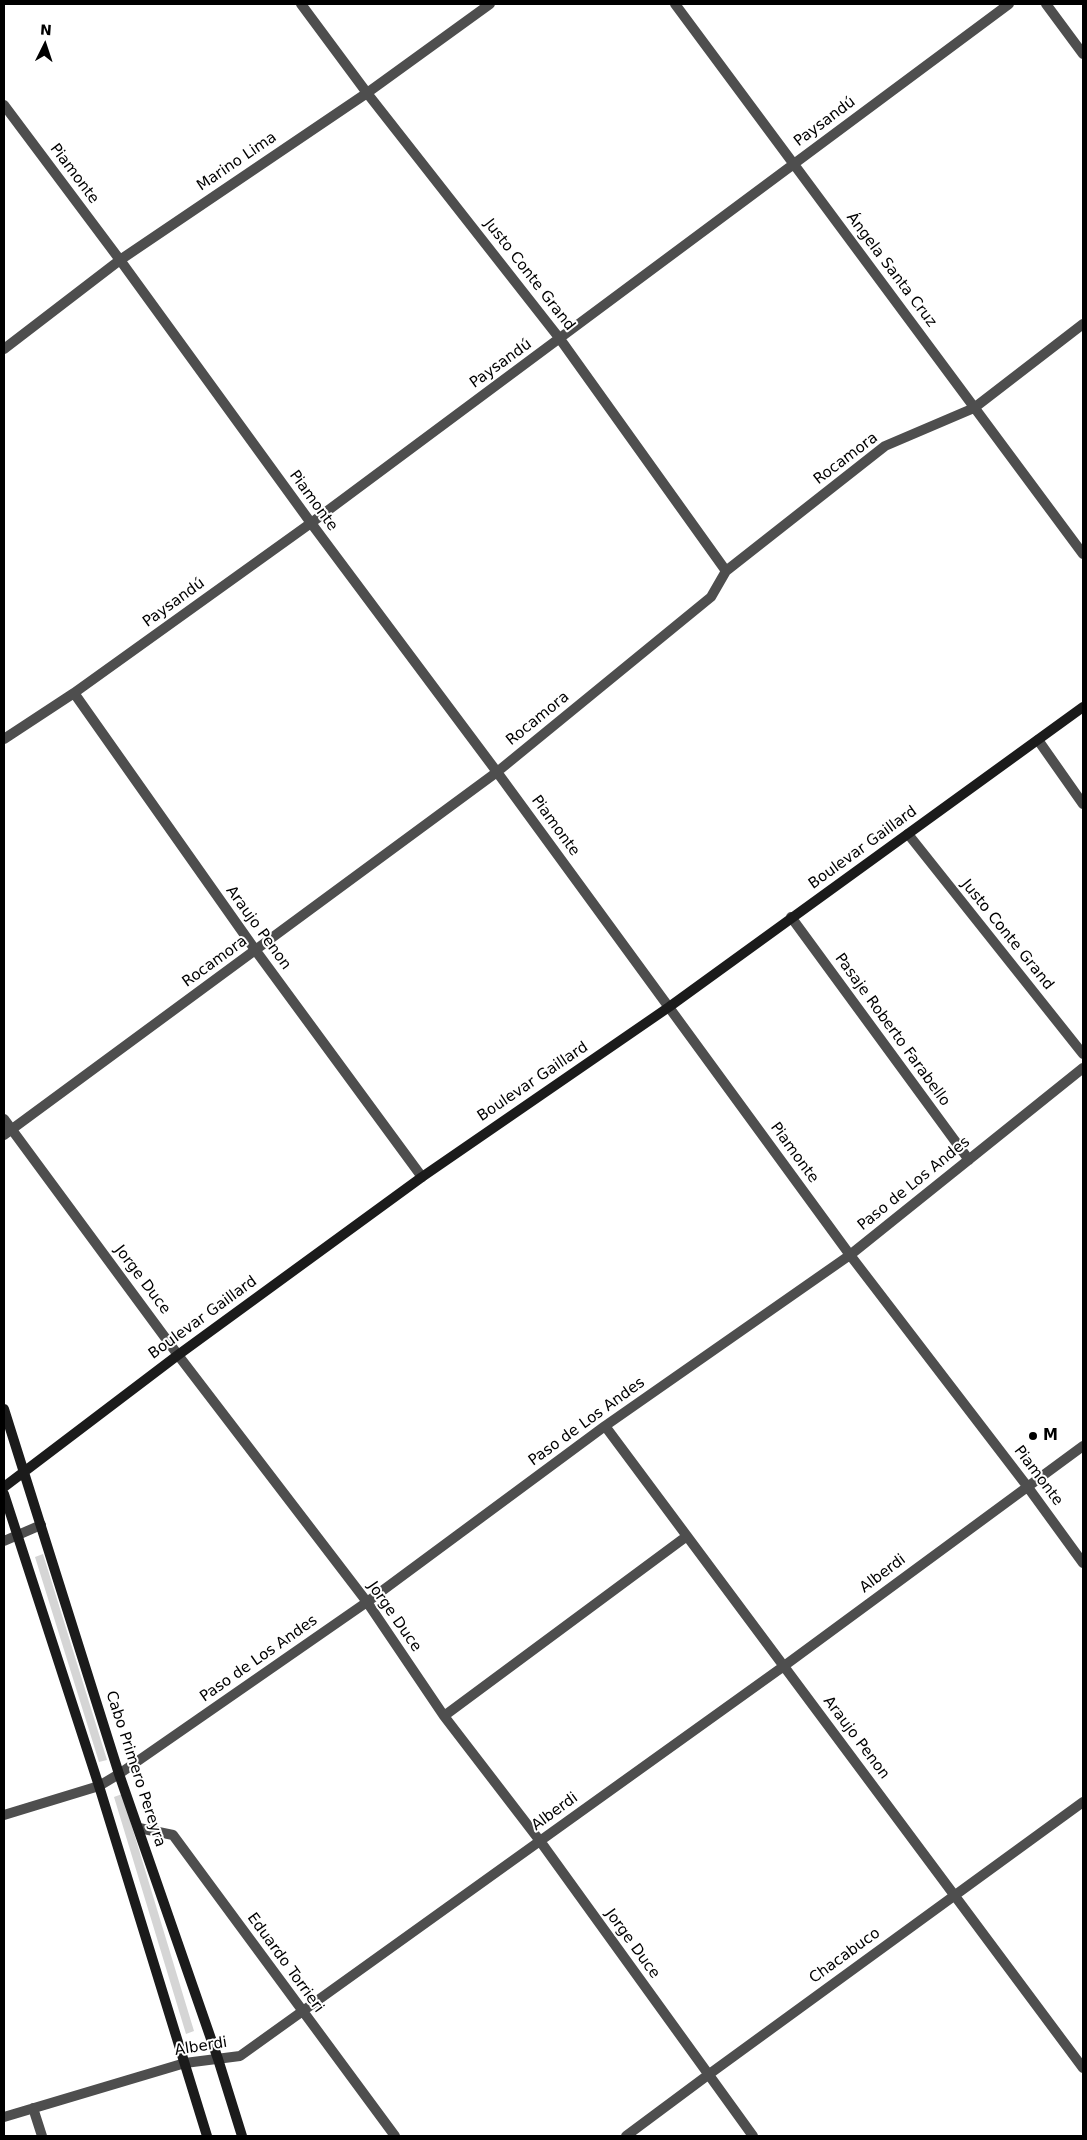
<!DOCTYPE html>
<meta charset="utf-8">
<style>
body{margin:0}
#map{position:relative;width:1087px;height:2140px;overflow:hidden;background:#fff;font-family:"DejaVu Sans",sans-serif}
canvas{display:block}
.frame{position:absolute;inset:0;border:5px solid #000;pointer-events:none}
.north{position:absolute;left:20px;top:20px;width:50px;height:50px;-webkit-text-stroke:4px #fff;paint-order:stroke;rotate:4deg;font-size:14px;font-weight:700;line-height:20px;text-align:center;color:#000}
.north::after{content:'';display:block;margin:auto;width:18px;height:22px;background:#000;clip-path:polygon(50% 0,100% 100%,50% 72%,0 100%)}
</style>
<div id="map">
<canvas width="1087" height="2140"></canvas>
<div class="frame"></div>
<div class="north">N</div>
</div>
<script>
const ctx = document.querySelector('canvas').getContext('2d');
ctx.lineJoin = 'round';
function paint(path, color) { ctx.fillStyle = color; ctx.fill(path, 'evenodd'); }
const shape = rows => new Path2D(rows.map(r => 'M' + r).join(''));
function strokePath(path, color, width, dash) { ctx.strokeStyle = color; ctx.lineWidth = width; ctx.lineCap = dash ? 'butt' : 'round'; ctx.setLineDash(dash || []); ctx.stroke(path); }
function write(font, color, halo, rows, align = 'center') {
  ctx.font = font + ' "DejaVu Sans",sans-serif'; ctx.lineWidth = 4; ctx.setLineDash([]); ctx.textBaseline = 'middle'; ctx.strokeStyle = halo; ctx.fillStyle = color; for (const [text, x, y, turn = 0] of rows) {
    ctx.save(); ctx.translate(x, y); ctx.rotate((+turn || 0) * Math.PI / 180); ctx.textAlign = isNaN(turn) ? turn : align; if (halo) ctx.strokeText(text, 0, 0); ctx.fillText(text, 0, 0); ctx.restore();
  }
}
const green = shape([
 [43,1554,107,1760,99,1762,35,1557],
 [122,1794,194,2031,186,2034,114,1797]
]);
const street = shape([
 [301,4,367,93,560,339,726,571],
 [675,4,1083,554],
 [1046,4,1083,54],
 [4,105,120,260,311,523,497,772,850,1255,1027,1486,1083,1563],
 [4,349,120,260,367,93,490,4],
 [74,693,256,951,422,1177],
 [4,739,74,693,311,523,1009,4],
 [1038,740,1083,804],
 [908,834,1083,1054],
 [791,917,969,1160],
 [4,1119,178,1355,367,1602,444,1716,540,1841,753,2136],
 [4,1135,497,772,711,597,726,571,885,446,974,408,1083,324],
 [605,1426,1083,2068],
 [4,1541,41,1525],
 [444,1716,687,1536],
 [4,1815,99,1786,119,1774,367,1602,605,1426,850,1255,1083,1068],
 [139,1828,173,1835,395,2136],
 [33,2108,42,2136],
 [4,2117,185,2063,240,2056,784,1666,1083,1446],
 [626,2136,708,2075,1083,1802]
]);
const secondary = shape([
 [4,1409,119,1774,218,2059,242,2136],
 [4,1487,178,1355,422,1177,669,1007,1083,707],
 [4,1494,99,1786,207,2136]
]);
const markers = [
 [1033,1436,5,"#000"]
];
const streetNames = [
 ["Paysandú",825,122,-37],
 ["Marino Lima",237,162,-34],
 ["Piamonte",74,174,53],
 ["Ángela Santa Cruz",891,270,53],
 ["Justo Conte Grand",529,275,52],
 ["Paysandú",501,364,-36],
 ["Rocamora",846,459,-37],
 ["Piamonte",313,501,54],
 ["Paysandú",174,603,-36],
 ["Rocamora",538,719,-39],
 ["Piamonte",555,826,54],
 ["Boulevar Gaillard",863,848,-36],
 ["Araujo Penon",258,928,54],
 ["Justo Conte Grand",1007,935,51],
 ["Rocamora",215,962,-36],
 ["Pasaje Roberto Farabello",892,1030,54],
 ["Boulevar Gaillard",533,1082,-34],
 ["Piamonte",794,1153,54],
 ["Paso de Los Andes",914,1184,-39],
 ["Jorge Duce",142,1280,53],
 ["Boulevar Gaillard",203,1318,-36],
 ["Paso de Los Andes",587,1422,-36],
 ["Piamonte",1038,1476,53],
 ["Alberdi",883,1574,-37],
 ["Jorge Duce",394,1617,55],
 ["Paso de Los Andes",259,1659,-35],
 ["Araujo Penon",856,1738,53],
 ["Cabo Primero Pereyra",135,1769,72],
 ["Alberdi",555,1812,-36],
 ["Jorge Duce",632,1944,54],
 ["Chacabuco",845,1956,-36],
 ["Eduardo Torrieri",285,1963,54],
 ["Alberdi",201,2047,-9]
];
const poiNames = [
 ["M",1043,1436]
];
paint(green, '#d5d5d5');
strokePath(street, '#4e4e4e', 10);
strokePath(secondary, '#1b1b1b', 10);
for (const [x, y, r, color] of markers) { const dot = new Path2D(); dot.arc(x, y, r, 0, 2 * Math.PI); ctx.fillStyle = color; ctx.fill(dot); strokePath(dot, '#fff', 2); }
write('15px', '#000', '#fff', streetNames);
write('bold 15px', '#000', '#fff', poiNames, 'left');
</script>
